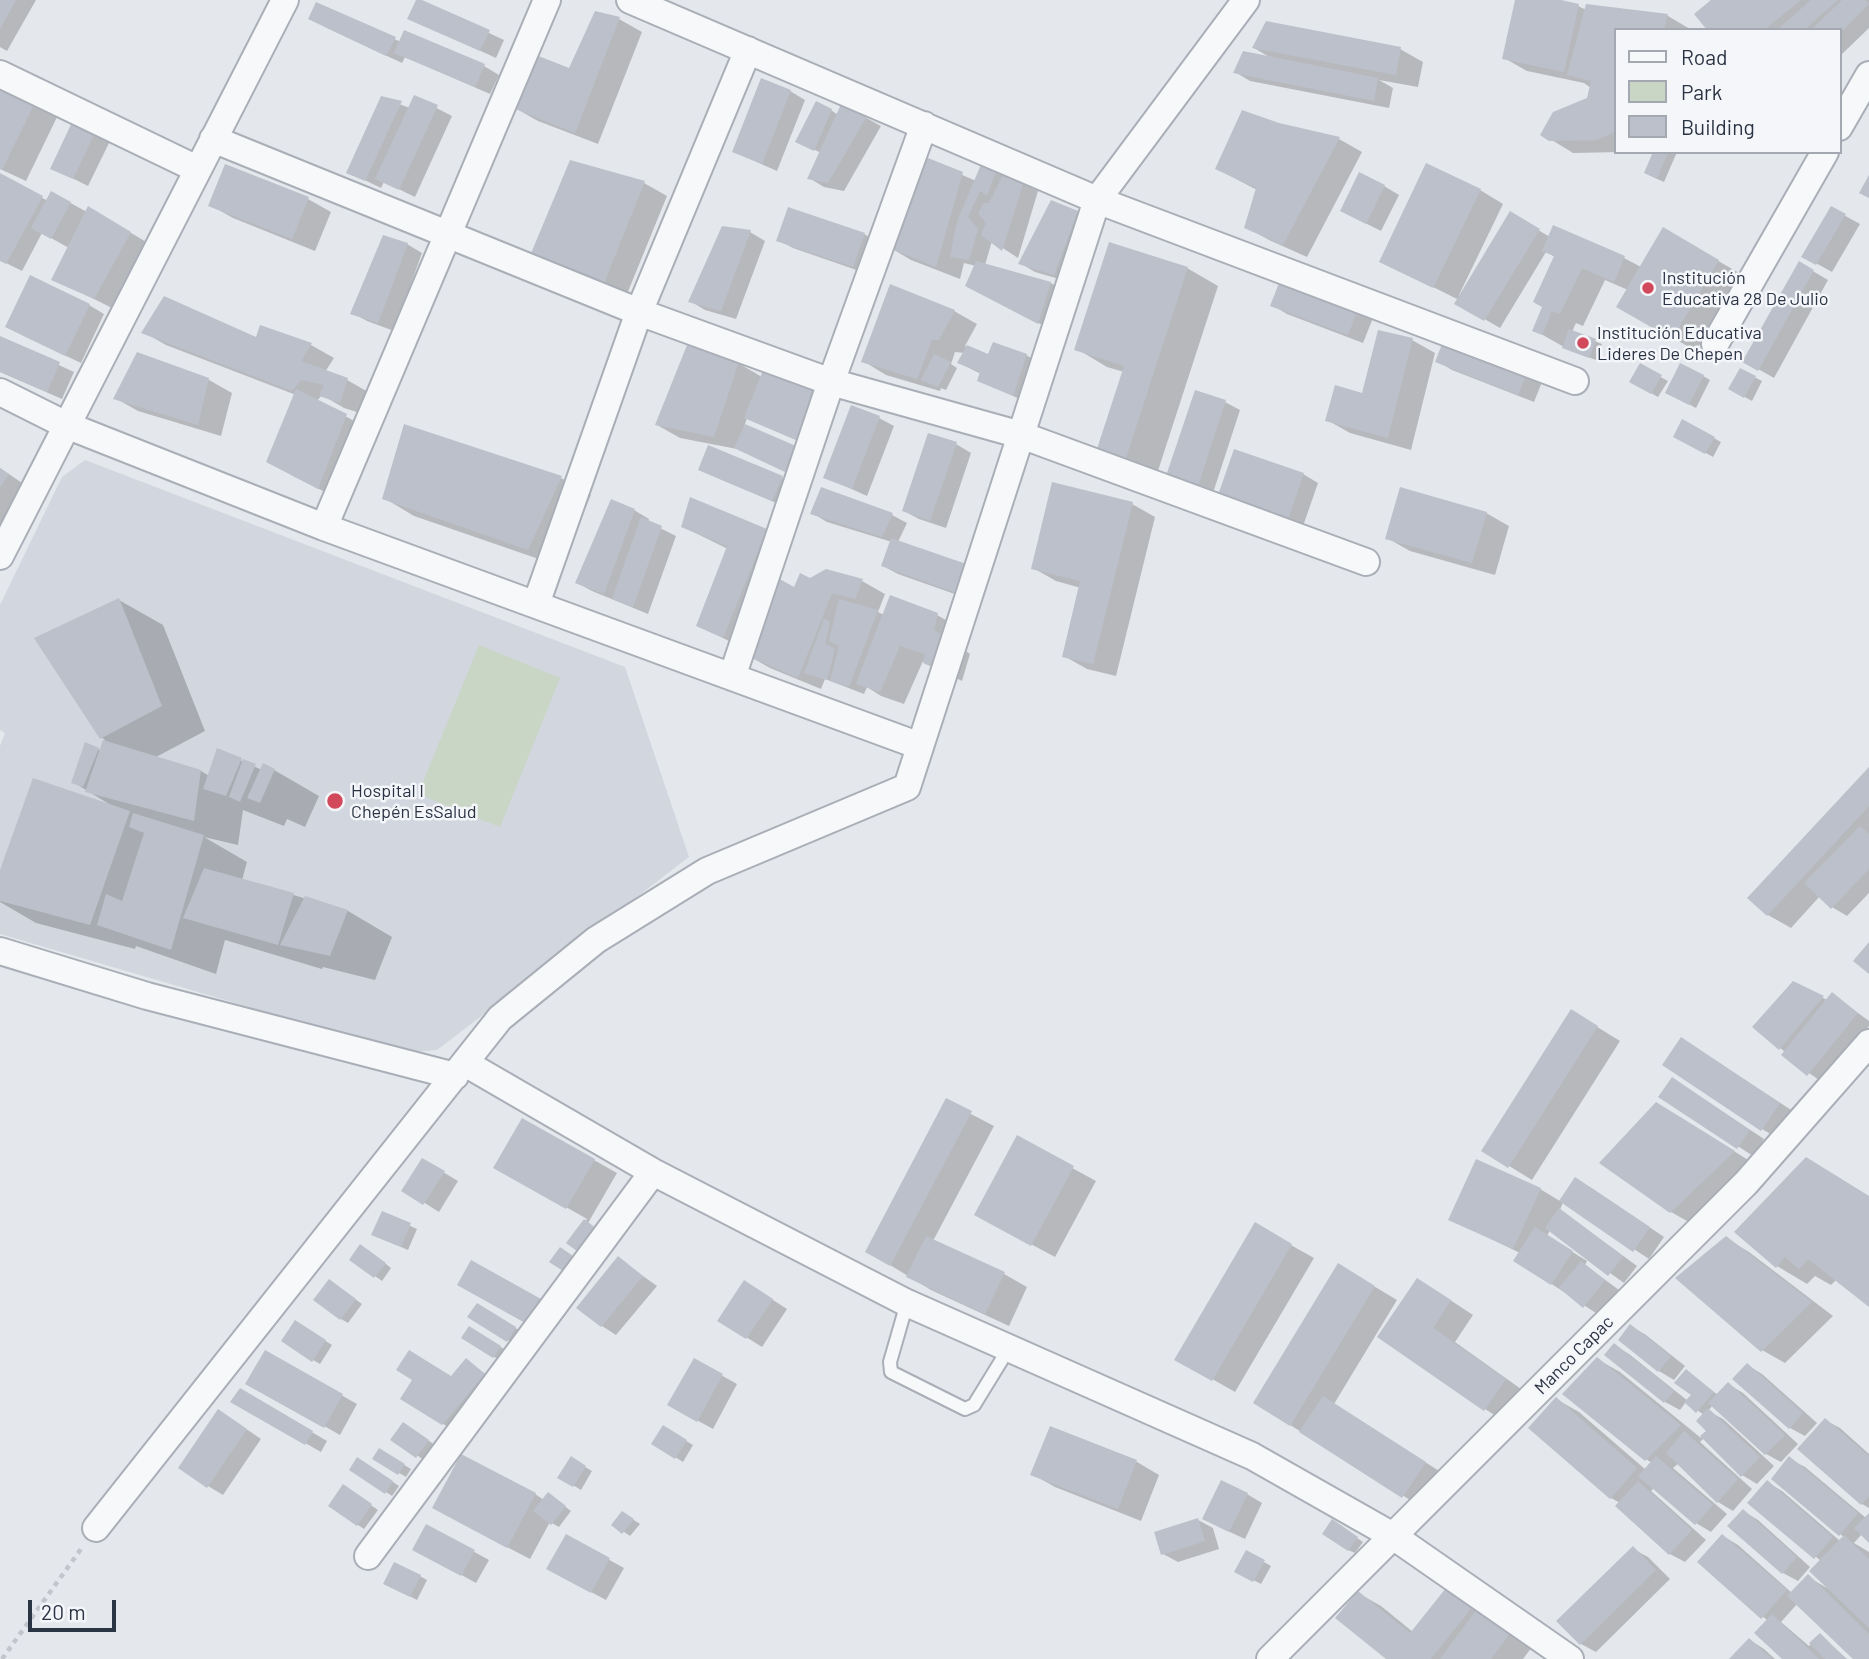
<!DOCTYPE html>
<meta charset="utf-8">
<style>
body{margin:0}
#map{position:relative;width:1869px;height:1659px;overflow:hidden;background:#e4e7ec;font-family:Barlow,sans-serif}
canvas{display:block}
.legend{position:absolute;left:1614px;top:28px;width:228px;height:126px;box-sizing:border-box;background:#f4f6f9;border:2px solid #a4a8b1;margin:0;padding:9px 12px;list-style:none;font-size:21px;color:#2b3445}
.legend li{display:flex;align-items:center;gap:14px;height:35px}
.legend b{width:35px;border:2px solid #a4a8b1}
.scale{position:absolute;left:28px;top:1600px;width:88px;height:32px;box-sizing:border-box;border:4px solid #2b3445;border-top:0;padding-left:9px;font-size:21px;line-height:24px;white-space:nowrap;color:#2b3445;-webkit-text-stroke:5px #f4f6f9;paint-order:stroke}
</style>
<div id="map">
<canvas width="1869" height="1659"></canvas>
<ul class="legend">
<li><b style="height:9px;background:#f7f8fa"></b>Road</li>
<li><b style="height:19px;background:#c9d6c5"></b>Park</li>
<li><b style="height:19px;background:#bbc0ca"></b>Building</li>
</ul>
<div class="scale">20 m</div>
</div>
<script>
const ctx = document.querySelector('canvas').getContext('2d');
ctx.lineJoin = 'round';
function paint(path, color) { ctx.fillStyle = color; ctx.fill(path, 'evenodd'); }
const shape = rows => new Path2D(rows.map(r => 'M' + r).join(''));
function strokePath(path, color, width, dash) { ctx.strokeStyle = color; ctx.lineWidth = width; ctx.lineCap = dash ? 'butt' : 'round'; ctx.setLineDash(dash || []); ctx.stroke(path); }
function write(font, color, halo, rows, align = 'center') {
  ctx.font = font + ' Barlow,sans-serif'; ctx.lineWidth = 5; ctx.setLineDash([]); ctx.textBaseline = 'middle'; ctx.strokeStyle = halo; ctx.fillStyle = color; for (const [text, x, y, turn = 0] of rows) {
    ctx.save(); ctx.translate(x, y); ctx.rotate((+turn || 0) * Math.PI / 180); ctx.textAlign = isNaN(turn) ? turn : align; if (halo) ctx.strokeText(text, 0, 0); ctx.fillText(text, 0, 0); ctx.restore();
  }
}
const built = shape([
 [85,460,625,667,689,857,437,1050,406,1053,0,934,0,746,5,733,0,730,0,605,62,477]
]);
const green = shape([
 [479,645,560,678,500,827,418,794]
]);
const shadow = shape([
 [0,0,36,0,7,51,0,47],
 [418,0,504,40,496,58,409,18],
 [1517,0,1553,0,1578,6,1586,10,1668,16,1690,29,1615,30,1615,152,1621,152,1573,153,1542,134,1588,100,1591,88,1584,83,1527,71,1504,58],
 [1709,0,1869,0,1869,28,1839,57,1839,30,1709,30,1712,1],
 [317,4,401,42,405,32,484,66,499,75,490,94,405,57,402,63,325,27],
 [619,19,642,32,598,144,538,121,515,108,570,70],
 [1254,48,1400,49,1423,62,1418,87,1379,80,1393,88,1389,108,1250,81,1235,72,1271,58],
 [0,82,59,113,26,181,0,169],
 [790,91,805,100,777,171,734,152],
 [415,97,452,116,415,197,384,182,381,188,348,172,382,98,410,108],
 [843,105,881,126,844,191,824,187,809,178,821,153,798,141,831,110,838,115],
 [75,120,111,139,88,186,52,168],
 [1339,139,1362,152,1307,257,1269,240,1246,227,1257,190,1217,169],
 [1655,152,1677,152,1664,182,1653,177],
 [924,158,976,181,983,164,1038,191,1018,258,992,241,985,265,1051,283,1065,292,1054,331,982,294,976,266,964,263,960,279,911,260,889,247],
 [571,162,644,183,667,196,625,299,531,257],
 [0,175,48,201,52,193,87,212,89,208,153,246,118,311,54,279,69,248,42,233,22,271,0,260],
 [1384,186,1399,195,1381,231,1357,219],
 [1480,190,1503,204,1459,295,1461,296,1511,214,1550,237,1624,258,1641,267,1664,230,1741,274,1696,351,1618,306,1628,290,1605,280,1583,326,1576,323,1572,332,1602,344,1596,360,1571,351,1534,330,1544,307,1555,257,1546,252,1500,328,1457,303,1459,300,1381,261],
 [308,199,331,212,315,251,233,218,210,205],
 [1831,208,1860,224,1832,272,1803,256],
 [1077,213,1092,221,1069,282,1035,272,1020,263],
 [723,227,750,232,765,241,736,319,705,310,690,301],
 [864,234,879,243,868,274,793,248,778,240],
 [407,244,422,253,394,331,367,321,352,313],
 [1799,263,1828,280,1774,378,1744,361],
 [1187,268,1218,286,1155,480,1097,454,1124,372,1107,367,1077,349],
 [1282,280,1373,318,1363,343,1287,314,1272,305],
 [89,305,104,314,81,363,22,335],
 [954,311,977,324,965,346,989,356,1026,355,1041,364,1028,403,979,380,981,374,959,363,964,353,955,352,951,364,957,368,946,390,941,388,940,391,886,375,863,361],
 [261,327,311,345,334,358,325,372,347,380,370,393,363,414,344,408,322,395,317,401,369,429,341,500,291,475,296,395,166,345,143,332,257,340],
 [0,338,74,372,62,399,0,372],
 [1412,340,1435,353,1411,450,1350,433,1327,420,1363,395],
 [1445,341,1542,382,1534,402,1452,370,1437,361],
 [688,347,738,363,762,377,806,443,747,418,737,449,680,438,657,425],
 [138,354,209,380,232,393,221,436,138,411,115,398],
 [1640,366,1668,381,1658,397,1631,382],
 [1741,370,1762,381,1752,401,1730,389],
 [1703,376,1710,380,1696,408,1667,393],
 [1225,402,1240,410,1213,493,1184,484],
 [879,418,894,426,867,496,825,477],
 [1683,421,1721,442,1713,457,1675,436],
 [405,426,561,478,591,495,559,566,414,516,384,498],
 [956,444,971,453,946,528,919,519,904,511],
 [0,468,31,489,0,529],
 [700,469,782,478,797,486,788,508,715,477],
 [1303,474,1318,483,1302,529,1234,505],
 [691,499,766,531,789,544,775,578,794,589,810,580,862,581,885,594,878,612,884,615,937,615,960,628,956,644,970,654,962,681,923,661,904,704,881,696,867,687,864,694,825,679,821,689,770,668,747,655,748,651,698,625,728,549,683,527],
 [1132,504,1155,517,1116,676,1087,669,1064,656,1081,588,1056,581,1033,568],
 [634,510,649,519,648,522,676,536,648,614,592,591,577,583],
 [812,513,892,515,907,523,898,542,974,569,989,578,980,603,898,574,883,566,892,542,827,522],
 [1486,513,1509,526,1495,575,1410,551,1387,538],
 [119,600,163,625,205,731,156,757,201,771,209,776,218,750,262,770,274,770,319,796,305,827,287,819,284,826,243,810,238,845,204,837,247,862,242,880,348,911,392,937,375,980,323,967,322,969,225,940,216,974,136,946,135,949,36,923,0,902,0,875,109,804,73,782,98,749,101,751,105,740,101,737],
 [1869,769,1869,893,1847,916,1832,907,1820,896,1791,928,1768,915,1750,898],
 [1794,983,1827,1000,1832,994,1869,1021,1869,1026,1823,1083,1783,1054,1785,1052,1755,1027],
 [1594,1025,1620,1041,1532,1180,1483,1150],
 [1682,1039,1802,1117,1784,1142,1762,1129],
 [1687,1088,1764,1139,1753,1156,1661,1096],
 [946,1101,994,1126,933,1241,1004,1274,1027,1287,1009,1326,931,1290,890,1265],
 [1680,1117,1756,1165,1694,1225,1671,1212],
 [523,1120,617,1173,588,1223,569,1243,587,1219,496,1167],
 [1017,1138,1096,1181,1055,1257,999,1227],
 [423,1160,458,1181,439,1212,404,1190],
 [1590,1187,1664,1237,1649,1259,1563,1202,1560,1210,1637,1266,1624,1283,1550,1230,1547,1236,1587,1261,1585,1265,1619,1290,1599,1315,1515,1260,1520,1253,1450,1219,1540,1189,1560,1201],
 [1869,1197,1869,1304,1837,1279,1831,1285,1815,1276,1807,1284,1777,1266,1737,1232],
 [383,1213,417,1229,408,1250,380,1238],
 [1255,1225,1314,1258,1235,1392,1177,1359],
 [1726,1238,1749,1252,1833,1316,1785,1363,1762,1350],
 [368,1250,391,1268,382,1281,351,1259],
 [619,1259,657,1286,616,1335,602,1326],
 [1362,1279,1397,1300,1334,1404,1447,1476,1426,1510,1255,1403],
 [336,1285,362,1304,348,1323,341,1319],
 [759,1291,787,1309,762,1347,719,1320],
 [1441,1294,1473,1315,1455,1342,1528,1394,1507,1423,1485,1409,1380,1337],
 [477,1305,522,1332,515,1344,470,1317],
 [296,1322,332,1345,320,1364,313,1360],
 [1631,1326,1646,1335,1685,1366,1674,1380,1659,1371,1620,1340],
 [470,1328,507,1351,501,1361,463,1338],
 [1614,1345,1629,1354,1688,1401,1693,1395,1693,1376,1718,1395,1728,1384,1743,1393,1798,1444,1781,1462,1766,1454,1713,1405,1708,1411,1723,1419,1774,1466,1757,1484,1742,1475,1704,1438,1700,1442,1752,1489,1733,1511,1718,1502,1679,1463,1673,1468,1727,1514,1711,1532,1696,1523,1654,1488,1651,1491,1706,1540,1685,1562,1670,1554,1620,1503,1611,1498,1556,1399,1579,1412,1646,1470,1652,1463,1646,1459,1597,1359,1620,1372,1701,1438,1708,1430,1704,1415,1686,1402,1680,1410,1665,1402],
 [265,1352,357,1404,340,1435,248,1383],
 [466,1360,499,1384,458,1432,443,1424,452,1378],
 [694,1360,737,1384,713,1429,669,1405],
 [1747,1365,1762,1374,1817,1423,1805,1436,1790,1428],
 [240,1390,327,1441,321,1452,233,1402],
 [233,1420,261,1439,223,1495,208,1486],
 [1825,1420,1840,1428,1869,1454,1869,1508,1862,1504],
 [663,1427,693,1445,683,1462,653,1443],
 [410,1428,435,1445,424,1460,393,1439],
 [1051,1428,1137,1462,1159,1475,1141,1521,1055,1487,1032,1474],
 [379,1450,411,1469,406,1477,375,1459],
 [571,1459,592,1471,581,1490,560,1477],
 [1790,1459,1805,1467,1866,1518,1869,1515,1869,1541,1862,1534,1854,1543,1869,1552,1869,1659,1856,1659,1798,1603,1781,1622,1809,1646,1820,1635,1847,1659,1784,1659,1768,1621,1700,1562,1723,1536,1738,1545,1792,1593,1808,1577,1827,1588,1821,1561,1750,1502,1767,1482,1782,1491,1840,1541,1844,1537,1840,1534],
 [364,1463,399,1486,392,1496,386,1492],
 [350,1491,378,1510,364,1529,358,1525],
 [535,1494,544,1500,555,1499,571,1511,559,1527,550,1522,530,1559,457,1521],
 [1247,1494,1262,1503,1245,1539,1219,1527],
 [1743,1511,1758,1520,1810,1567,1798,1581,1783,1573],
 [629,1517,640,1524,630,1536,614,1525],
 [1198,1520,1213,1528,1219,1549,1178,1562,1163,1554],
 [427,1526,489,1560,476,1583,429,1557],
 [1339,1526,1363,1542,1355,1553,1348,1550],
 [566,1536,624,1568,606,1600,563,1577],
 [1633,1549,1648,1557,1670,1579,1596,1652,1581,1644],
 [1246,1552,1271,1566,1261,1584,1236,1571],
 [420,1576,427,1580,417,1600,392,1587],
 [1447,1590,1535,1643,1523,1659,1389,1659,1358,1593,1381,1606,1413,1632],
 [1750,1640,1764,1649,1775,1659,1733,1659]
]);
const building = shape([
 [0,0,16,0,0,29],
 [416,0,422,0,490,30,480,51,407,19],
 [1515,0,1561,0,1579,4,1564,72,1502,59],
 [1711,0,1801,0,1764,30,1707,30,1694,14],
 [1811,0,1838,0,1804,30,1777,30],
 [1842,0,1866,0,1869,4,1839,34,1839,30,1811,30],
 [316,2,396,37,386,56,308,19],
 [1586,4,1668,14,1664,30,1615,30,1615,132,1596,140,1549,141,1540,135,1553,112,1587,98,1591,81,1567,75],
 [595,11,620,17,575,133,513,108,536,55,569,68],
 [1266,21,1401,47,1396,75,1252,48],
 [404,30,485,64,475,87,394,53],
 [1243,51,1378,78,1374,101,1233,73],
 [761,78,791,90,762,164,732,152],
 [0,80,37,98,2,170,0,169],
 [414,95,438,105,399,190,375,179],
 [381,96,402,101,365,181,346,173],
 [816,101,832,109,814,151,795,142],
 [842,102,867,116,828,183,807,179],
 [1242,110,1279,123,1340,137,1283,245,1244,228,1256,188,1215,169],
 [74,118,97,128,73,179,50,169],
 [1653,152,1668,152,1657,179,1644,173],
 [923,156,963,172,936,267,886,247],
 [570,160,645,181,602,288,529,258],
 [982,162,997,169,987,195,980,191,968,217,978,229,969,260,950,257,957,222],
 [1426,163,1481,189,1433,288,1379,262],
 [225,164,309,197,292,239,208,206],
 [1359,172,1385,185,1366,224,1340,211],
 [0,173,43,196,6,264,0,261],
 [1004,173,1024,181,1002,251,981,235,986,223,978,213,984,203,989,203],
 [1869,175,1869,198,1859,193],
 [51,191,71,202,51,239,31,228],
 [1051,200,1078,211,1054,275,1018,264],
 [88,206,131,232,94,299,51,280],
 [1831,206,1846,214,1816,265,1801,257],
 [788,207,865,233,853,267,776,241],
 [1510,211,1540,229,1484,321,1454,304],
 [1553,225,1625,256,1614,282,1582,268,1560,314,1552,311,1542,335,1532,331,1542,307,1533,302,1554,256,1542,251],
 [722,226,751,230,721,311,688,302],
 [1663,227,1719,260,1672,339,1616,307],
 [383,235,408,243,378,323,350,314],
 [1109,242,1188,267,1124,464,1095,455,1124,366,1074,350],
 [976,261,1051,282,1038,324,965,286],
 [1799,261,1814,270,1758,371,1742,362],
 [30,275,90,304,65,356,5,327],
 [1281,278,1359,307,1348,335,1270,306],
 [890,284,955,310,939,340,932,340,917,379,861,362],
 [164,296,256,337,260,325,312,343,301,361,348,378,340,403,319,396,324,385,301,380,292,391,141,333],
 [1569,329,1596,339,1589,358,1562,348],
 [1378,330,1413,338,1388,438,1325,421,1335,385,1362,393],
 [0,336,60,362,47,392,0,372],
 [1444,339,1527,372,1518,395,1435,362],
 [993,342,1027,354,1013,396,977,381,980,372,957,363,967,345,988,354],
 [687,345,739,361,714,437,655,425],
 [137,352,209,378,198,425,113,399],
 [934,354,951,362,938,387,921,380],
 [1640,363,1662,375,1651,394,1629,382],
 [1680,363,1704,375,1689,405,1665,393],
 [765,365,820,390,798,441,744,418],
 [1740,368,1756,376,1744,398,1728,389],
 [296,389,347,414,318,489,266,462],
 [1195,390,1226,400,1198,486,1166,476],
 [851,405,880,416,852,489,823,478],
 [1682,419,1715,437,1705,454,1673,437],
 [404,424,562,476,528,550,382,499],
 [745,424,796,446,787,473,734,448],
 [928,433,957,442,930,521,902,511],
 [708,445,783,476,772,501,698,470],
 [1234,449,1304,473,1287,522,1217,498],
 [0,468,9,474,0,487],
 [1052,482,1133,502,1093,664,1062,657,1080,581,1031,569],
 [821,487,893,513,882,537,810,514],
 [1400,487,1487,512,1472,563,1385,539],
 [690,497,767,529,723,638,696,626,727,546,681,527],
 [611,499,635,509,604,594,575,583],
 [641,517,662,526,633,607,612,599],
 [891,538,975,567,965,596,881,566],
 [826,569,863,579,855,599,832,593,798,678,745,655,776,577,794,587,800,573,810,578],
 [890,595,938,613,934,630,948,639,939,670,923,663,925,654,900,646,880,692,856,684],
 [119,598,162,706,100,739,34,638],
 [839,599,878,610,849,687,830,681,839,646,829,641],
 [824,619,830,622,825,644,835,649,827,680,804,673],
 [103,740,201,770,194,821,85,792],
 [85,742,99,748,83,787,71,783],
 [217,748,242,758,226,796,203,789],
 [243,759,256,764,240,802,229,797],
 [263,763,275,769,260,803,247,798],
 [1869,767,1869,806,1767,916,1747,898],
 [33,778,130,811,90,925,0,901,0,870],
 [133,813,204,835,171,950,97,925,106,894,122,901,144,833,129,827],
 [1860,826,1869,834,1869,869,1831,909,1804,883],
 [204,868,294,893,278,945,183,918],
 [305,896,348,910,330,956,280,945],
 [1869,942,1869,974,1853,961],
 [1793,981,1824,996,1779,1050,1752,1027],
 [1832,992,1858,1013,1807,1076,1781,1055],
 [1571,1009,1598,1026,1508,1168,1481,1151],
 [1681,1037,1780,1103,1761,1131,1662,1065],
 [1672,1077,1750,1130,1737,1149,1658,1097],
 [946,1098,972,1111,890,1266,865,1252],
 [1656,1102,1735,1151,1670,1213,1599,1163],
 [522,1118,595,1159,566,1209,493,1168],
 [1017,1135,1074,1166,1031,1246,974,1215],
 [1806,1157,1869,1196,1869,1307,1808,1259,1799,1269,1785,1257,1776,1268,1734,1232],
 [422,1158,445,1171,423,1205,401,1191],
 [1476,1159,1541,1188,1513,1249,1448,1220],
 [1575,1177,1650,1227,1633,1252,1559,1201],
 [1559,1208,1623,1256,1608,1276,1545,1228],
 [382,1211,411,1223,401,1247,371,1235],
 [584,1219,601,1232,582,1255,566,1243],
 [1255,1222,1292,1244,1212,1381,1174,1360],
 [1535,1227,1573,1251,1551,1285,1513,1261],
 [926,1236,1005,1272,985,1314,906,1277],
 [1726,1236,1812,1302,1761,1352,1675,1278],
 [360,1244,386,1263,374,1278,349,1260],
 [560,1247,573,1256,563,1271,549,1262],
 [618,1256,643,1276,601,1327,576,1308],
 [471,1260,541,1299,527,1324,457,1285],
 [1581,1261,1605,1280,1583,1308,1559,1288],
 [1338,1263,1375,1286,1290,1426,1253,1403],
 [1417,1278,1451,1300,1433,1328,1506,1379,1484,1411,1377,1337],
 [329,1279,356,1299,340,1320,313,1300],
 [744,1280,773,1299,746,1339,717,1321],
 [477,1303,516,1327,507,1342,467,1317],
 [295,1320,326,1340,312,1362,281,1341],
 [1630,1324,1671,1356,1658,1372,1618,1340],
 [469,1326,501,1346,493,1358,461,1338],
 [1614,1343,1674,1391,1664,1403,1604,1355],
 [265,1350,343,1394,324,1428,245,1384],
 [409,1350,451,1376,466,1358,485,1374,442,1425,400,1399,412,1380,396,1370],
 [1597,1357,1681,1425,1645,1461,1562,1394],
 [694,1358,723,1374,697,1422,667,1405],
 [1747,1363,1803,1413,1789,1429,1732,1379],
 [1686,1369,1714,1392,1696,1413,1684,1402,1691,1395,1674,1383],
 [1728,1382,1785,1435,1765,1455,1708,1403],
 [240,1388,313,1431,305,1445,230,1402],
 [1323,1396,1426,1462,1402,1498,1299,1432],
 [1556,1397,1637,1468,1610,1499,1528,1428],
 [1708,1408,1760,1457,1741,1477,1700,1436,1706,1431,1696,1421],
 [218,1409,247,1429,207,1488,178,1468],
 [1825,1418,1869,1456,1869,1496,1861,1505,1797,1449],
 [403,1422,429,1440,416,1458,390,1440],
 [663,1425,687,1440,675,1459,651,1444],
 [1050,1426,1137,1460,1118,1509,1030,1475],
 [1684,1431,1738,1479,1717,1503,1666,1453],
 [379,1448,405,1464,398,1475,372,1459],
 [461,1454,536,1493,507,1548,432,1508],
 [571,1456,586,1466,573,1487,557,1478],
 [1656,1456,1713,1505,1695,1525,1638,1476],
 [1789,1456,1858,1513,1839,1536,1771,1479],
 [357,1457,393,1481,385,1494,349,1470],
 [1221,1480,1248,1493,1229,1532,1202,1519],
 [1767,1480,1833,1537,1814,1559,1747,1503],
 [1638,1481,1692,1530,1669,1555,1615,1506],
 [343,1484,372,1504,357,1526,328,1506],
 [548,1492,566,1506,551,1525,533,1511],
 [1743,1509,1797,1557,1782,1574,1727,1526],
 [622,1511,634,1519,622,1534,611,1525],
 [1869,1513,1869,1543,1854,1528],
 [1198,1518,1205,1541,1161,1555,1154,1532],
 [1332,1519,1358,1537,1348,1551,1322,1534],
 [426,1524,475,1550,461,1576,412,1550],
 [566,1534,610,1558,591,1593,546,1569],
 [1722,1534,1787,1590,1761,1619,1697,1562],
 [1844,1535,1869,1559,1869,1628,1809,1571],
 [1633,1546,1656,1570,1580,1645,1556,1621],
 [1246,1550,1265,1560,1253,1582,1234,1572],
 [394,1562,421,1575,410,1597,383,1584],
 [1808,1574,1869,1634,1869,1659,1853,1659,1787,1596],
 [1446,1588,1472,1607,1431,1659,1386,1659,1335,1618,1358,1591,1410,1633],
 [1480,1605,1513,1629,1491,1659,1440,1659],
 [1772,1614,1819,1659,1782,1659,1754,1633],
 [1820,1633,1846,1659,1825,1659,1809,1643],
 [1749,1638,1772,1659,1729,1659]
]);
const path = shape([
 [2,1659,81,1549]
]);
const lane = shape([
 [907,1303,890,1362,891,1372,965,1409,974,1405,1009,1348]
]);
const street = shape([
 [630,0,1097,200,1575,381],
 [0,74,197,169],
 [1839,127,1869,75],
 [213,139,639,312,831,382,1021,435,1366,562],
 [1715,344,1825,152],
 [0,392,66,425,324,527,920,746],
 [324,527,547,0],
 [0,556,285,0],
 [536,604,639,312,748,50],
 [732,677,831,382,924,125],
 [0,951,147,996,455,1076],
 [465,1063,653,1172,907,1303,1252,1456,1393,1536,1570,1659],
 [96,1528,500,1018,596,940,707,871,907,787,1097,200,1246,0],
 [368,1556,653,1172],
 [1270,1659,1746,1183,1869,1043]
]);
const markers = [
 [1648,288,7,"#d1495b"],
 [1583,343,7,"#d1495b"],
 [335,801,9,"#d1495b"]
];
const poiNames = [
 ["Institución",1662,278],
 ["Educativa 28 De Julio",1662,299],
 ["Institución Educativa",1597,333],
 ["Lideres De Chepen",1597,354],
 ["Hospital I",351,791],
 ["Chepén EsSalud",351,812]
];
const streetNames = [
 ["Manco Capac",1574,1355,-45]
];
paint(built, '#d2d6de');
paint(green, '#c9d6c5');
paint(shadow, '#0003');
paint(building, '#bbc0ca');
strokePath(lane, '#a9aeb7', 16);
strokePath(street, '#a9aeb7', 30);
strokePath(path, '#c2c5cb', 4.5, [5, 5]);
strokePath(lane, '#f7f8fa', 12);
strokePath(street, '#f7f8fa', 26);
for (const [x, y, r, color] of markers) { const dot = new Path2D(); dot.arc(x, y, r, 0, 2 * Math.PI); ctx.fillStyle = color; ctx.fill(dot); strokePath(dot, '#f4f6f9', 2.5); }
write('18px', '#2b3445', '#f4f6f9', poiNames, 'left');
write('18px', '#2b3445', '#f4f6f9', streetNames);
</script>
